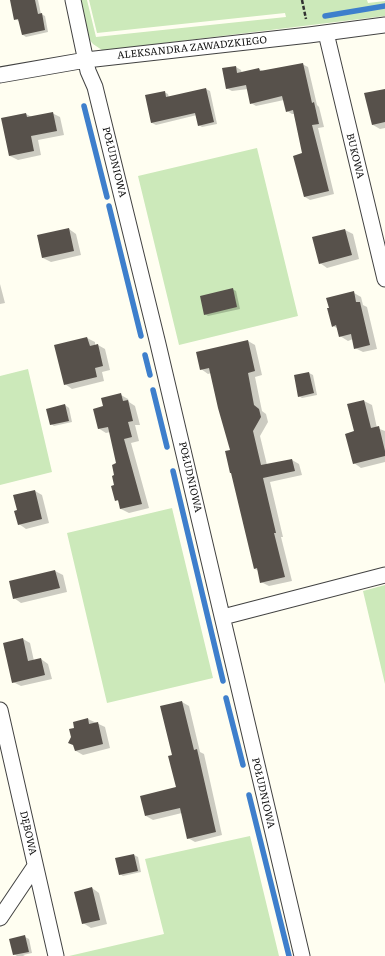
<!DOCTYPE html>
<meta charset="utf-8">
<style>
body{margin:0}
canvas{display:block;background:#fffef1}
</style>
<canvas width="385" height="956"></canvas>
<script>
const ctx = document.querySelector('canvas').getContext('2d');
ctx.lineJoin = 'round';
function paint(path, color) { ctx.fillStyle = color; ctx.fill(path, 'evenodd'); }
const shape = rows => new Path2D(rows.map(r => 'M' + r).join(''));
function strokePath(path, color, width, dash) { ctx.strokeStyle = color; ctx.lineWidth = width; ctx.lineCap = dash ? 'butt' : 'round'; ctx.setLineDash(dash || []); ctx.stroke(path); }
function write(font, color, halo, rows, align = 'center') {
  ctx.font = font + ' Literata,serif'; ctx.lineWidth = 4; ctx.setLineDash([]); ctx.textBaseline = 'middle'; ctx.strokeStyle = halo; ctx.fillStyle = color; for (const [text, x, y, turn = 0] of rows) {
    ctx.save(); ctx.translate(x, y); ctx.rotate((+turn || 0) * Math.PI / 180); ctx.textAlign = isNaN(turn) ? turn : align; if (halo) ctx.strokeText(text, 0, 0); ctx.fillText(text, 0, 0); ctx.restore();
  }
}
const green = shape([
 [81,0,87,0,96,37,286,17,285,13,97,33,89,0,367,0,368,3,385,1,385,16,107,50,102,50,93,44,89,39],
 [257,148,298,316,179,345,138,176],
 [28,369,52,472,0,485,0,376],
 [172,508,213,678,107,703,67,533],
 [385,585,385,684,363,591],
 [250,836,279,956,69,956,164,934,145,859]
]);
const shadow = shape([
 [14,0,38,0,41,14,45,16,48,32,26,37,23,35,19,21,15,19],
 [302,64,308,67,317,105,319,107,324,127,318,128,334,194,310,200,305,197,304,154,294,114,292,114,287,111,284,100,256,106,251,103,248,89,232,91,226,88,236,67,241,70,242,73,259,69,263,71],
 [206,89,210,91,217,124,202,127,199,125,197,115,156,125,152,123,164,92,168,94,169,98],
 [385,90,385,128,380,129,373,125],
 [52,113,60,117,64,135,38,140,41,155,18,160,10,156,2,119,26,114,32,117],
 [69,229,76,234,81,255,51,262,43,258,38,236],
 [345,230,353,234,359,259,327,268,320,263],
 [0,284,5,303,0,304],
 [232,289,236,291,240,309,208,316,205,314],
 [354,293,361,297,363,305,367,307,377,349,363,352,355,348,353,339,348,341,340,336,339,329,333,326],
 [87,338,95,342,95,346,98,345,105,349,110,370,102,372,104,381,72,389,65,384],
 [248,341,255,345,262,375,255,377,262,411,266,414,268,422,260,436,267,465,292,460,299,464,302,475,270,482,283,537,281,537,292,581,269,586,261,582,259,571,255,569,231,451,211,373,208,374,201,369],
 [309,373,313,375,317,395,302,398,299,396],
 [121,395,128,399,129,402,135,406,140,425,135,425,139,441,131,443,149,508,129,513,121,509,120,502,116,500,115,476,118,464,110,432,106,433,98,428,105,407],
 [364,401,372,405,377,428,385,431,385,462,361,468,354,463,356,432,349,405],
 [65,405,69,408,72,422,54,426,51,424],
 [35,491,42,495,49,523,26,529,19,524],
 [55,571,63,575,67,592,21,603,14,598,10,582],
 [23,639,30,643,34,661,41,659,48,664,52,679,21,686,13,682],
 [182,702,189,706,200,752,204,754,222,835,195,842,188,838,182,813,153,820,146,816,177,788,174,756,161,707],
 [88,719,105,727,110,748,83,755,76,751,76,729],
 [134,855,138,857,141,872,123,876,120,874],
 [92,888,99,893,107,924,91,928,83,923],
 [25,937,29,939,32,953,23,955,25,956,17,956,14,954]
]);
const stream = shape([
 [325,16,385,6],
 [84,106,107,197],
 [109,206,141,336],
 [145,355,150,375],
 [153,390,167,447],
 [173,471,223,681],
 [226,698,243,765],
 [249,795,289,956]
]);
const building = shape([
 [10,0,35,0,38,14,42,13,45,30,22,35,18,19,14,20],
 [303,63,312,103,314,102,319,124,312,125,329,191,304,197,293,156,302,153,293,110,286,112,282,96,250,104,246,85,226,89,222,68,236,66,237,73,259,68,260,71],
 [206,88,214,122,198,126,195,113,151,123,145,95,165,91,166,97],
 [385,89,385,122,372,125,364,93],
 [53,112,57,131,31,136,34,151,9,156,1,118,26,113,27,117],
 [69,228,74,251,42,258,37,235],
 [345,229,352,255,319,264,312,237],
 [233,288,237,307,204,315,200,296],
 [354,291,356,302,360,302,370,345,354,349,351,334,339,337,336,325,332,327,327,308,329,308,326,298],
 [87,337,90,346,98,344,103,366,95,368,97,377,64,385,54,345],
 [248,340,255,371,248,373,254,405,259,409,261,417,253,431,261,465,292,459,295,471,263,478,276,533,274,533,285,577,260,583,257,568,254,569,231,473,230,473,225,451,230,450,218,408,209,368,200,370,196,352],
 [309,372,314,393,298,397,294,375],
 [121,393,123,401,128,400,133,421,128,422,132,437,124,439,142,504,120,509,118,500,115,501,111,486,114,485,112,476,114,475,112,465,116,463,108,427,98,429,93,409,103,406,101,398],
 [364,400,371,428,379,426,385,451,385,456,353,464,345,434,354,431,347,404],
 [65,404,69,421,50,425,46,409],
 [35,490,42,519,18,525,14,511,17,510,13,495],
 [55,570,60,588,13,599,9,581],
 [23,638,28,661,41,658,45,675,12,683,3,643],
 [182,701,194,750,197,749,216,832,187,839,180,808,145,816,140,796,176,787,168,756,172,755,160,706],
 [88,718,89,724,98,722,103,744,75,751,73,745,68,743,71,737,69,729,74,728,73,722],
 [134,854,138,871,119,875,115,858],
 [92,887,100,920,82,924,74,892],
 [25,935,29,952,13,955,9,939]
]);
const path = shape([
 [302,0,306,19]
]);
const minor = shape([
 [73,0,88,71,95,87,158,344,302,956],
 [326,33,385,279],
 [0,75,86,60,309,35,385,25],
 [223,617,385,575],
 [0,710,56,956],
 [0,918,35,866]
]);
const streetNames = [
 ["ALEKSANDRA ZAWADZKIEGO",192,48,-6],
 ["BUKOWA",355,156,76],
 ["POŁUDNIOWA",114,162,76],
 ["POŁUDNIOWA",190,477,77],
 ["POŁUDNIOWA",263,793,77],
 ["DĘBOWA",28,833,77]
];
paint(green, '#cce9ba');
paint(shadow, '#0003');
strokePath(stream, '#3e7fcc', 5.5);
paint(building, '#57514b');
strokePath(minor, '#424242', 17);
strokePath(path, '#313131', 2.5, [4, 2]);
strokePath(minor, '#fff', 15);
write('10px', '#0f0f0f', '#fff', streetNames);
</script>
